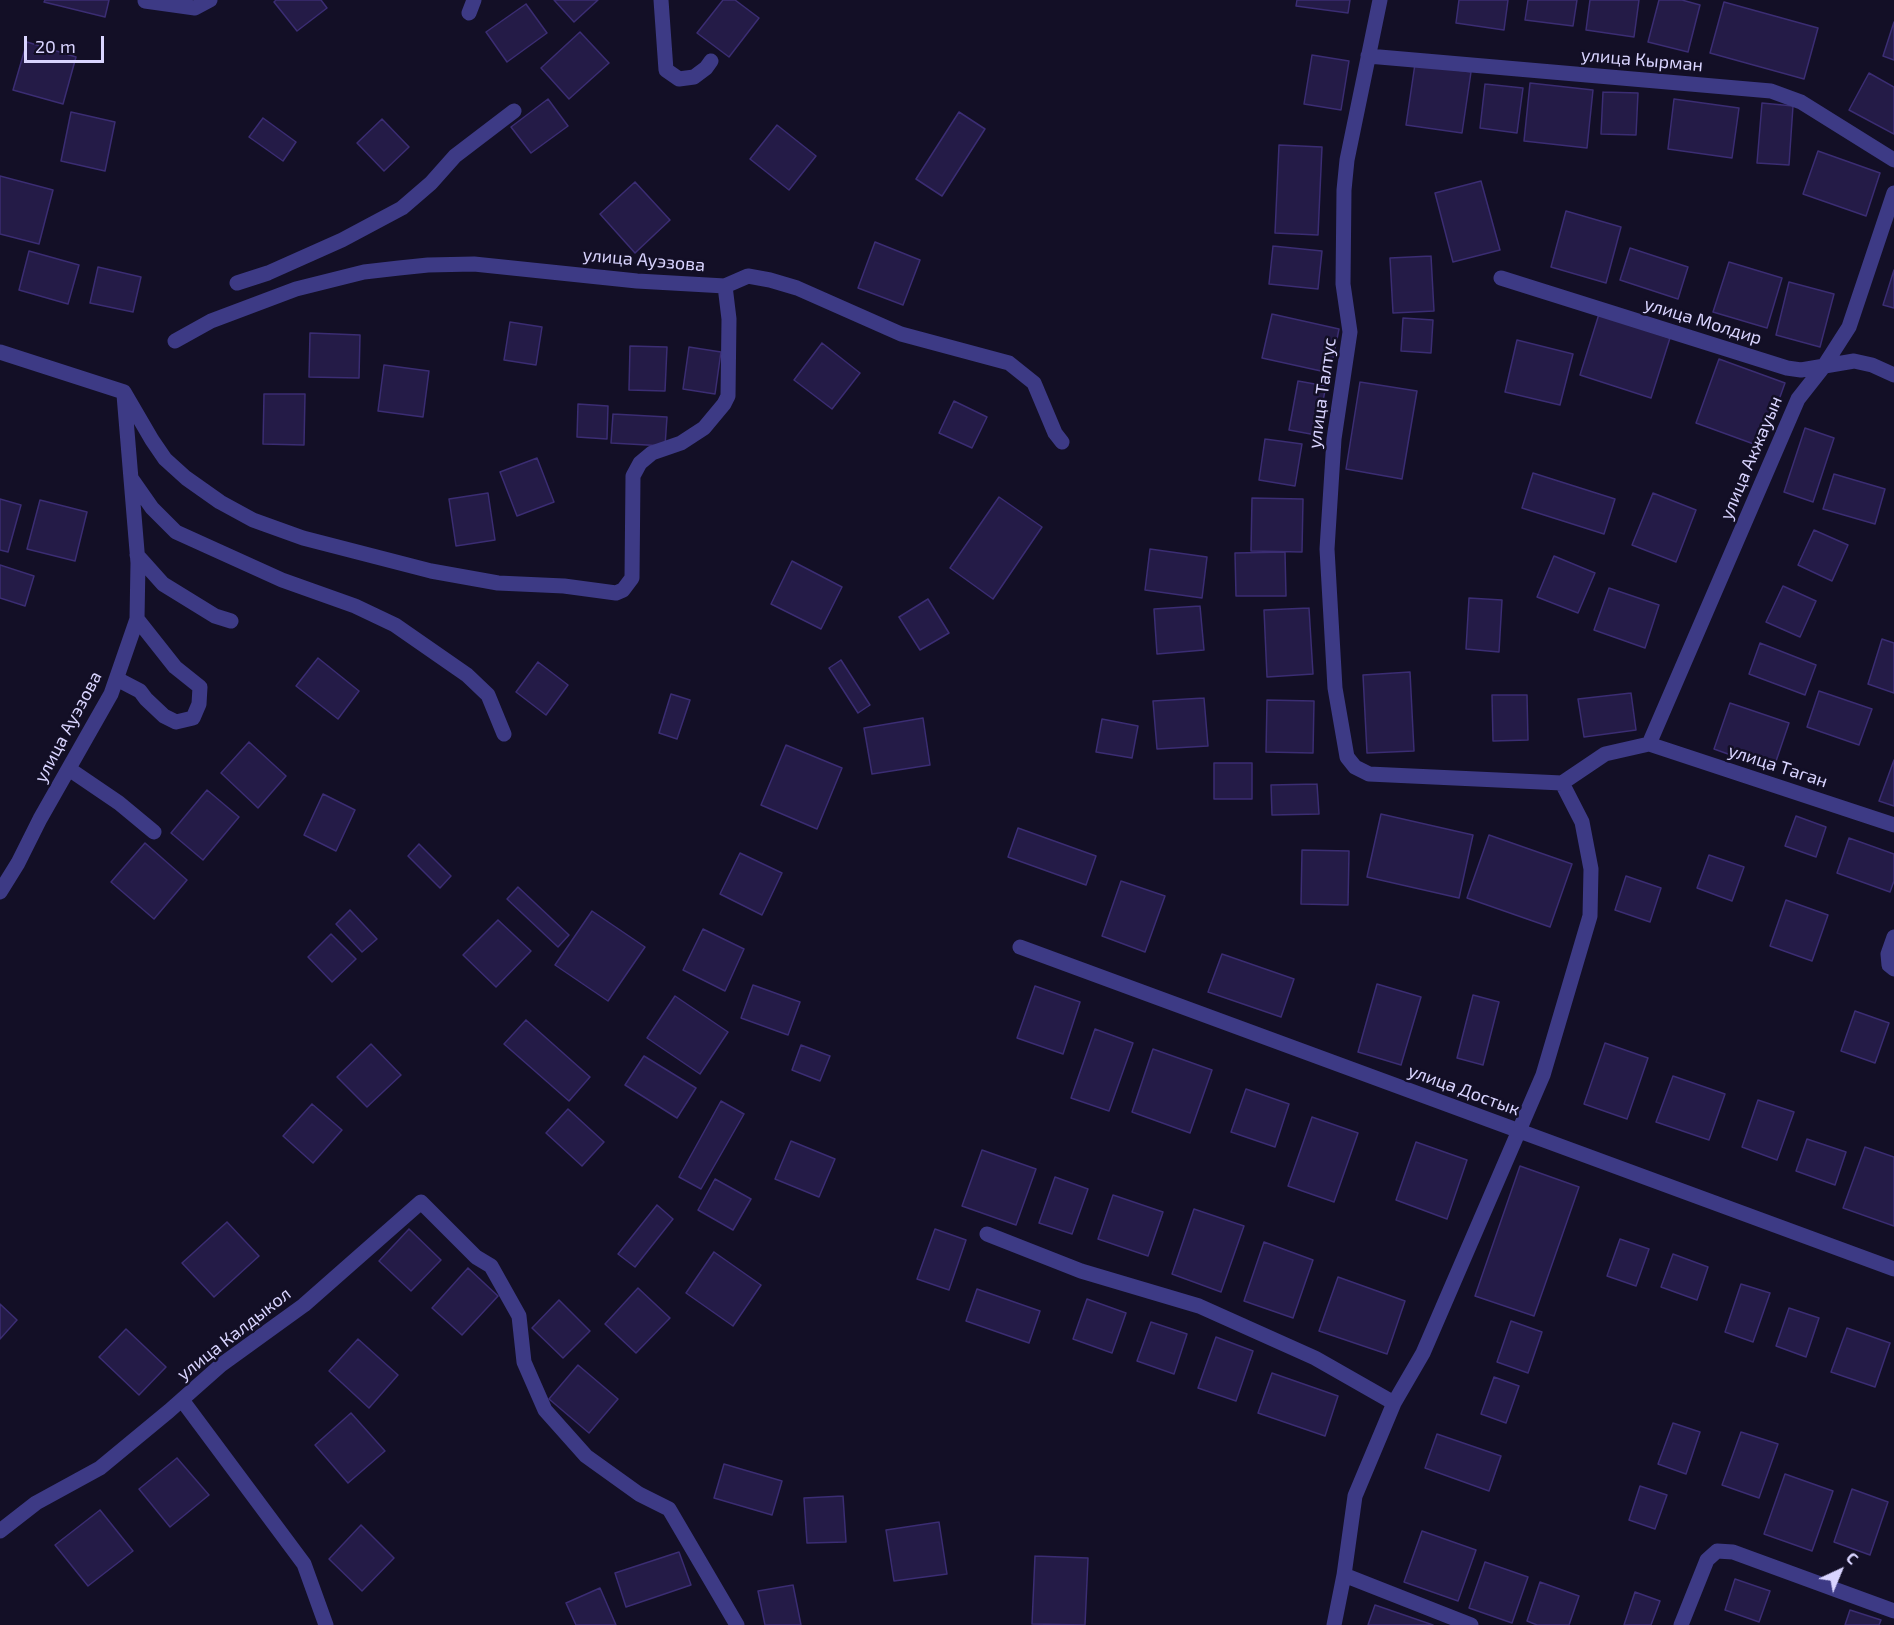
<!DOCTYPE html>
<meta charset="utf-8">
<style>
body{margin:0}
#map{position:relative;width:1894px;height:1625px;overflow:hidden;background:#130f26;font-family:"Exo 2",sans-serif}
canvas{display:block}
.north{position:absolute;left:1810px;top:1541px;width:60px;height:60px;-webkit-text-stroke:4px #130f26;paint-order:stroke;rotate:44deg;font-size:16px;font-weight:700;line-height:24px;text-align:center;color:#d9d4ff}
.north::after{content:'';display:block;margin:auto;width:21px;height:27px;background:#d9d4ff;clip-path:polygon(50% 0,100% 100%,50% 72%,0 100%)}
.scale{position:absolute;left:24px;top:36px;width:80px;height:27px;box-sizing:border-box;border:3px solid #d9d4ff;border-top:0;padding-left:8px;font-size:18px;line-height:21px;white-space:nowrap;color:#d9d4ff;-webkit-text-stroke:4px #130f26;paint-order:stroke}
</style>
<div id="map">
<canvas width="1894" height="1625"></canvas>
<div class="north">С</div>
<div class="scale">20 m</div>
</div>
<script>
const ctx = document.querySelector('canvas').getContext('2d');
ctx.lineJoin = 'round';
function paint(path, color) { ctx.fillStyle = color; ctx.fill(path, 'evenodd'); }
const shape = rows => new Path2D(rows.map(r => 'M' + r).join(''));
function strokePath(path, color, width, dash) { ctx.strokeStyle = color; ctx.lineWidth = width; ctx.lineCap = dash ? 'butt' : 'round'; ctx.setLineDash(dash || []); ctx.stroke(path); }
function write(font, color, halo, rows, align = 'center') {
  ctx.font = font + ' "Exo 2",sans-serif'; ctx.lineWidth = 5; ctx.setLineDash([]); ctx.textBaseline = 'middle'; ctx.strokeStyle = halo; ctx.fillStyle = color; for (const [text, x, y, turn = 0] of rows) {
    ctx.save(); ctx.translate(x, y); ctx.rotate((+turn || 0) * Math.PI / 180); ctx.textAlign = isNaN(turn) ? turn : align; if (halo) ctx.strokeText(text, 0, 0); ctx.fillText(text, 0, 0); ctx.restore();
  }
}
const building = shape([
 [45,0,109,0,105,17,44,2,45,0],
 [276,0,321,0,327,8,297,31,274,2,276,0],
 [554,0,598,0,574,22,554,0],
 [723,0,735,0,759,18,729,57,697,33,723,0],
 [1297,0,1350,0,1348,13,1296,6,1297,0],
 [1459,0,1508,0,1504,30,1456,23,1459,0],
 [1528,0,1577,0,1573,26,1525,20,1528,0],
 [1590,0,1639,0,1634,37,1586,30,1590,0],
 [1659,0,1682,0,1700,5,1688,52,1648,42,1659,0],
 [1724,2,1818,28,1804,79,1710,53,1724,2],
 [526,4,547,33,507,62,486,32,526,4],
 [1894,22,1894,60,1883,56,1894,22],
 [580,32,609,63,569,99,541,68,580,32],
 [27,42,76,57,63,104,13,90,27,42],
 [1312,55,1349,61,1341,110,1304,104,1312,55],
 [1415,64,1471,72,1462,133,1406,125,1415,64],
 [1869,73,1894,87,1894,134,1849,110,1869,73],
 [1530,83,1593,90,1587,148,1524,141,1530,83],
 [1485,84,1523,88,1517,133,1480,128,1485,84],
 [1603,92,1638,93,1636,135,1601,134,1603,92],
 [548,99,568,126,531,153,511,127,548,99],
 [1674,99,1739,108,1732,158,1668,149,1674,99],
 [1762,103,1793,106,1789,165,1757,163,1762,103],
 [71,112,115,122,105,171,61,161,71,112],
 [959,112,985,129,942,196,916,179,959,112],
 [263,118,296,142,283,161,249,137,263,118],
 [382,119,409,147,384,171,357,143,382,119],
 [777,125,816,156,789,190,750,159,777,125],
 [1279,145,1322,147,1318,235,1275,233,1279,145],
 [1818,151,1880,173,1866,216,1803,194,1818,151],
 [0,176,53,190,39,244,0,234,0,176],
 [1481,181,1500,250,1453,262,1435,193,1481,181],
 [635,182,670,220,635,253,600,214,635,182],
 [1566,211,1621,227,1606,283,1551,267,1566,211],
 [875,242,920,260,903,305,858,288,875,242],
 [1273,246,1322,251,1318,289,1269,284,1273,246],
 [1630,248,1688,267,1678,299,1620,280,1630,248],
 [29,251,79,265,68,304,19,290,29,251],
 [1431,256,1434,311,1393,313,1390,258,1431,256],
 [1729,262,1782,278,1767,328,1713,312,1729,262],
 [98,267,141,277,133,312,90,303,98,267],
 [1894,270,1894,308,1883,305,1894,270],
 [1789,282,1834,294,1820,347,1776,335,1789,282],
 [1272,314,1339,329,1330,373,1262,358,1272,314],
 [1599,314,1670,338,1651,398,1580,375,1599,314],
 [1403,318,1433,320,1431,353,1401,351,1403,318],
 [510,322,542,327,536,365,504,360,510,322],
 [310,333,360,335,359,378,309,377,310,333],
 [1517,340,1573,354,1560,405,1505,392,1517,340],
 [822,343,860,373,832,409,794,380,822,343],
 [630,346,667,347,665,391,629,390,630,346],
 [689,347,721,352,715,394,683,389,689,347],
 [1719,359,1785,383,1762,447,1696,423,1719,359],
 [384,365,429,371,423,417,378,411,384,365],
 [1298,381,1326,386,1316,435,1289,430,1298,381],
 [1360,382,1417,391,1402,479,1346,469,1360,382],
 [264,394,305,394,304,445,263,444,264,394],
 [954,401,987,417,972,448,939,433,954,401],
 [578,404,608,406,607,439,577,437,578,404],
 [613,414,667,417,665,446,611,443,613,414],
 [1805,428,1834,438,1813,502,1784,492,1805,428],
 [1265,439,1302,444,1295,486,1259,480,1265,439],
 [537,458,554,502,517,516,500,472,537,458],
 [1533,473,1615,499,1604,534,1522,508,1533,473],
 [1834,474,1885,489,1875,524,1823,509,1834,474],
 [488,493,495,540,456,546,449,499,488,493],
 [1653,493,1696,510,1676,562,1632,545,1653,493],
 [999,497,1042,527,993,599,950,568,999,497],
 [1252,498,1303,499,1302,552,1251,551,1252,498],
 [0,499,21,505,8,552,0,550,0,499],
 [40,500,87,512,75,561,27,549,40,500],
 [1814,530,1848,545,1832,581,1798,565,1814,530],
 [1150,549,1207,557,1202,598,1145,590,1150,549],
 [1285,552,1286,596,1236,596,1235,553,1285,552],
 [1554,556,1595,573,1578,613,1537,597,1554,556],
 [792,561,842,587,821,629,771,604,792,561],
 [0,565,34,576,25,606,0,598,0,565],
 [1783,586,1816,601,1800,637,1766,622,1783,586],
 [1609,588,1659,605,1645,648,1594,630,1609,588],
 [1469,598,1502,600,1499,652,1466,649,1469,598],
 [928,599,949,633,920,650,899,617,928,599],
 [1200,606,1204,650,1157,654,1154,609,1200,606],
 [1309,608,1313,674,1267,677,1264,610,1309,608],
 [1882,639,1894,643,1894,693,1868,684,1882,639],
 [1760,643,1816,665,1805,695,1749,674,1760,643],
 [318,658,359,691,338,719,296,686,318,658],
 [841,660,870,705,858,713,829,668,841,660],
 [538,662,568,685,546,715,516,692,538,662],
 [1410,672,1414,751,1367,753,1363,675,1410,672],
 [1819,691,1872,709,1859,745,1807,727,1819,691],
 [1631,693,1636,730,1584,737,1578,699,1631,693],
 [671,694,690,700,677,739,659,733,671,694],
 [1492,695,1527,695,1528,740,1493,741,1492,695],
 [1204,698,1208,746,1157,749,1153,701,1204,698],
 [1267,700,1314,701,1313,753,1266,752,1267,700],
 [1730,703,1789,723,1773,770,1714,749,1730,703],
 [923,718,930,765,872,774,864,728,923,718],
 [1102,719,1138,726,1132,758,1096,752,1102,719],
 [249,742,286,776,258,808,221,773,249,742],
 [786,745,842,768,817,829,761,805,786,745],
 [1894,760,1894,806,1879,801,1894,760],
 [1214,763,1252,763,1252,799,1214,799,1214,763],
 [1317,784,1319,814,1272,815,1271,785,1317,784],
 [207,790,239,817,203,860,171,833,207,790],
 [323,794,355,810,336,851,304,835,323,794],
 [1381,814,1473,835,1459,898,1367,877,1381,814],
 [1796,816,1826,827,1816,857,1785,846,1796,816],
 [1018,828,1096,856,1086,885,1008,857,1018,828],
 [1489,835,1572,864,1550,927,1467,898,1489,835],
 [1849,838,1894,854,1894,881,1890,892,1837,873,1849,838],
 [145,843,187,880,154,919,111,882,145,843],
 [419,844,451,876,440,888,408,856,419,844],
 [1302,850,1349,851,1348,905,1301,904,1302,850],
 [740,853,782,873,762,915,720,894,740,853],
 [1709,855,1744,867,1732,901,1697,888,1709,855],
 [1626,876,1661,888,1650,922,1615,910,1626,876],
 [1121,881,1165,896,1145,952,1102,936,1121,881],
 [518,887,569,935,558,947,507,899,518,887],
 [1786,900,1828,915,1812,961,1770,946,1786,900],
 [350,910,377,939,362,952,336,924,350,910],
 [592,911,645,947,608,1001,555,965,592,911],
 [498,920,531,951,496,987,463,955,498,920],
 [703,929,744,949,725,991,683,970,703,929],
 [331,934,356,959,332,982,308,957,331,934],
 [1222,954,1294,979,1281,1017,1208,992,1222,954],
 [1377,984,1421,997,1401,1065,1358,1052,1377,984],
 [753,985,800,1002,788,1035,741,1018,753,985],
 [1035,986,1080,1002,1063,1054,1017,1038,1035,986],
 [1473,995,1499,1002,1483,1065,1457,1058,1473,995],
 [675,996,728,1032,700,1074,647,1038,675,996],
 [1855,1011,1889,1023,1875,1063,1841,1051,1855,1011],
 [526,1020,590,1077,569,1101,504,1044,526,1020],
 [1095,1029,1133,1043,1109,1111,1071,1098,1095,1029],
 [1605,1043,1648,1058,1627,1119,1584,1104,1605,1043],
 [371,1044,401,1075,367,1107,337,1077,371,1044],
 [801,1045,830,1056,820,1081,792,1070,801,1045],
 [1153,1049,1212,1070,1190,1133,1132,1112,1153,1049],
 [644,1056,696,1088,677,1118,625,1085,644,1056],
 [1673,1076,1725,1094,1709,1140,1656,1122,1673,1076],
 [1246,1089,1289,1104,1275,1147,1231,1132,1246,1089],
 [1758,1100,1794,1112,1777,1160,1742,1147,1758,1100],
 [721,1101,744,1114,701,1189,679,1177,721,1101],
 [312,1104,342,1130,313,1163,283,1136,312,1104],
 [568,1109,604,1142,582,1166,546,1133,568,1109],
 [1312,1117,1358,1133,1334,1202,1288,1186,1312,1117],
 [1807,1139,1846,1152,1835,1185,1796,1171,1807,1139],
 [791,1141,835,1159,819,1197,775,1179,791,1141],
 [1416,1142,1467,1160,1447,1219,1396,1200,1416,1142],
 [1865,1147,1894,1157,1894,1226,1843,1208,1865,1147],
 [982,1150,1036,1169,1016,1225,962,1206,982,1150],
 [1520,1166,1579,1187,1534,1316,1475,1296,1520,1166],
 [1055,1177,1088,1189,1072,1234,1039,1223,1055,1177],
 [715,1179,751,1199,733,1230,698,1210,715,1179],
 [1113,1195,1163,1212,1148,1256,1098,1239,1113,1195],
 [657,1205,673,1219,635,1267,618,1254,657,1205],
 [1194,1209,1244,1226,1221,1292,1172,1274,1194,1209],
 [227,1222,259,1256,214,1297,182,1263,227,1222],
 [409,1229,441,1260,411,1291,379,1261,409,1229],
 [935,1229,966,1240,949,1290,917,1279,935,1229],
 [1620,1239,1649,1249,1636,1286,1607,1276,1620,1239],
 [1264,1242,1313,1260,1293,1318,1244,1301,1264,1242],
 [714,1252,761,1285,733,1326,686,1293,714,1252],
 [1673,1254,1708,1267,1697,1300,1661,1287,1673,1254],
 [468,1268,498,1296,462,1335,432,1308,468,1268],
 [1338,1277,1405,1301,1387,1354,1319,1331,1338,1277],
 [1741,1284,1770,1293,1753,1342,1725,1332,1741,1284],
 [638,1288,670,1318,636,1353,605,1324,638,1288],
 [977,1289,1040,1311,1029,1343,966,1321,977,1289],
 [1087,1299,1126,1313,1112,1353,1073,1339,1087,1299],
 [559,1300,590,1331,563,1358,532,1328,559,1300],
 [0,1304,17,1320,0,1339,0,1304],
 [1789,1308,1819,1318,1806,1357,1776,1346,1789,1308],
 [1511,1321,1542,1332,1528,1373,1497,1362,1511,1321],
 [1151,1322,1187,1334,1174,1374,1137,1361,1151,1322],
 [1847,1328,1890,1343,1875,1387,1831,1372,1847,1328],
 [126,1329,166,1367,139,1395,99,1357,126,1329],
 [1216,1337,1253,1351,1236,1401,1198,1388,1216,1337],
 [358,1339,398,1375,369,1408,329,1371,358,1339],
 [578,1365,618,1399,589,1433,549,1399,578,1365],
 [1272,1373,1338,1396,1325,1436,1258,1413,1272,1373],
 [1494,1377,1519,1386,1506,1423,1481,1414,1494,1377],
 [351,1413,385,1451,348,1483,315,1445,351,1413],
 [1673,1423,1700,1432,1686,1474,1658,1464,1673,1423],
 [1741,1432,1778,1444,1759,1498,1722,1485,1741,1432],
 [1437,1434,1501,1456,1489,1491,1425,1468,1437,1434],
 [177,1458,209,1495,170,1527,139,1489,177,1458],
 [724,1464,782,1481,772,1515,714,1498,724,1464],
 [1785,1474,1833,1491,1812,1551,1764,1534,1785,1474],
 [1640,1486,1667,1495,1655,1529,1629,1520,1640,1486],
 [1852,1489,1888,1502,1870,1555,1834,1542,1852,1489],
 [843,1496,846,1542,807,1543,804,1498,843,1496],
 [100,1510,133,1551,88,1586,55,1545,100,1510],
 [939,1522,947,1574,894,1581,886,1530,939,1522],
 [361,1525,394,1558,362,1591,329,1559,361,1525],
 [1422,1531,1476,1550,1458,1601,1404,1582,1422,1531],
 [679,1552,691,1585,626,1607,615,1573,679,1552],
 [1035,1556,1088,1558,1085,1625,1032,1624,1035,1556],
 [1485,1562,1528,1577,1512,1623,1469,1608,1485,1562],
 [1735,1579,1770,1591,1759,1622,1725,1610,1735,1579],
 [1540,1582,1579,1596,1569,1625,1537,1625,1527,1621,1540,1582],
 [793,1585,801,1625,765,1625,758,1591,793,1585],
 [600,1588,616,1625,576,1625,566,1603,600,1588],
 [1635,1592,1660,1601,1651,1625,1624,1625,1635,1592],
 [1375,1605,1433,1625,1368,1625,1375,1605],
 [1850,1610,1881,1620,1879,1625,1845,1625,1850,1610]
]);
const minor = shape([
 [661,0,666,70,679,79,694,77,706,68,711,61],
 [1380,0,1347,160,1344,190,1343,284,1350,332,1334,439,1327,549,1335,688,1347,757,1355,767,1369,774,1562,783,1605,754,1649,744],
 [145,1,195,8,210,0],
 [469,13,474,0],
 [1368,56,1771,91,1801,102,1894,160],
 [1501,278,1787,368,1801,370,1854,361,1872,365,1894,375],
 [237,283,268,273,342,240,402,208,431,183,455,156,514,111],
 [175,341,211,321,296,289,364,272,399,268,428,265,474,264,637,281,725,286,748,276,770,280,797,288,901,334,1009,363,1034,383,1055,433,1062,442],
 [0,352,124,392,152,440,165,459,186,478,220,502,253,520,303,538,431,571,498,583,564,586,616,593,623,590,632,578,633,476,640,463,652,453,681,443,704,428,724,404,728,396,729,319,725,286],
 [131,478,152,508,176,532,282,580,355,606,395,625,467,675,488,695,504,734],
 [137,555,163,584,215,616,231,621],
 [117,679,140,691,146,699,164,716,176,722,193,718,199,704,200,687,175,667,137,619],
 [1649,744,1798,399,1824,366,1849,327,1894,193],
 [1649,744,1894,825],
 [69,769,119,803,154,832],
 [0,892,18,863,40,819,111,694,137,619,138,563,124,395],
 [1894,937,1888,954,1889,965,1894,969],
 [1020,947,1894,1269],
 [987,1234,1081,1271,1199,1306,1315,1358,1394,1403],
 [182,1400,304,1564,326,1625],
 [0,1531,36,1503,100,1468,169,1411,221,1365,304,1305,421,1202,476,1257,491,1266,519,1316,524,1362,545,1410,586,1456,639,1494,669,1509,737,1625],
 [1344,1575,1471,1625],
 [1334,1625,1344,1575,1355,1496,1394,1403,1423,1353,1543,1075,1590,916,1591,869,1582,822,1562,783],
 [1681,1625,1707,1560,1717,1551,1733,1552,1894,1611]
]);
const streetNames = [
 ["улица Кырман",1642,60,5],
 ["улица Ауэзова",644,260,5],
 ["улица Молдир",1703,321,17],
 ["улица Талтус",1322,393,-82],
 ["улица Акжауын",1751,458,-67],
 ["улица Ауэзова",68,727,-62],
 ["улица Таган",1778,766,18],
 ["улица Достык",1464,1090,20],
 ["улица Калдыкол",234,1334,-38]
];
paint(building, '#241b47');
strokePath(building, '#3b2d73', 1.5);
strokePath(minor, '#3d3a85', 15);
write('18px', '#d9d4ff', '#130f26', streetNames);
</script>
